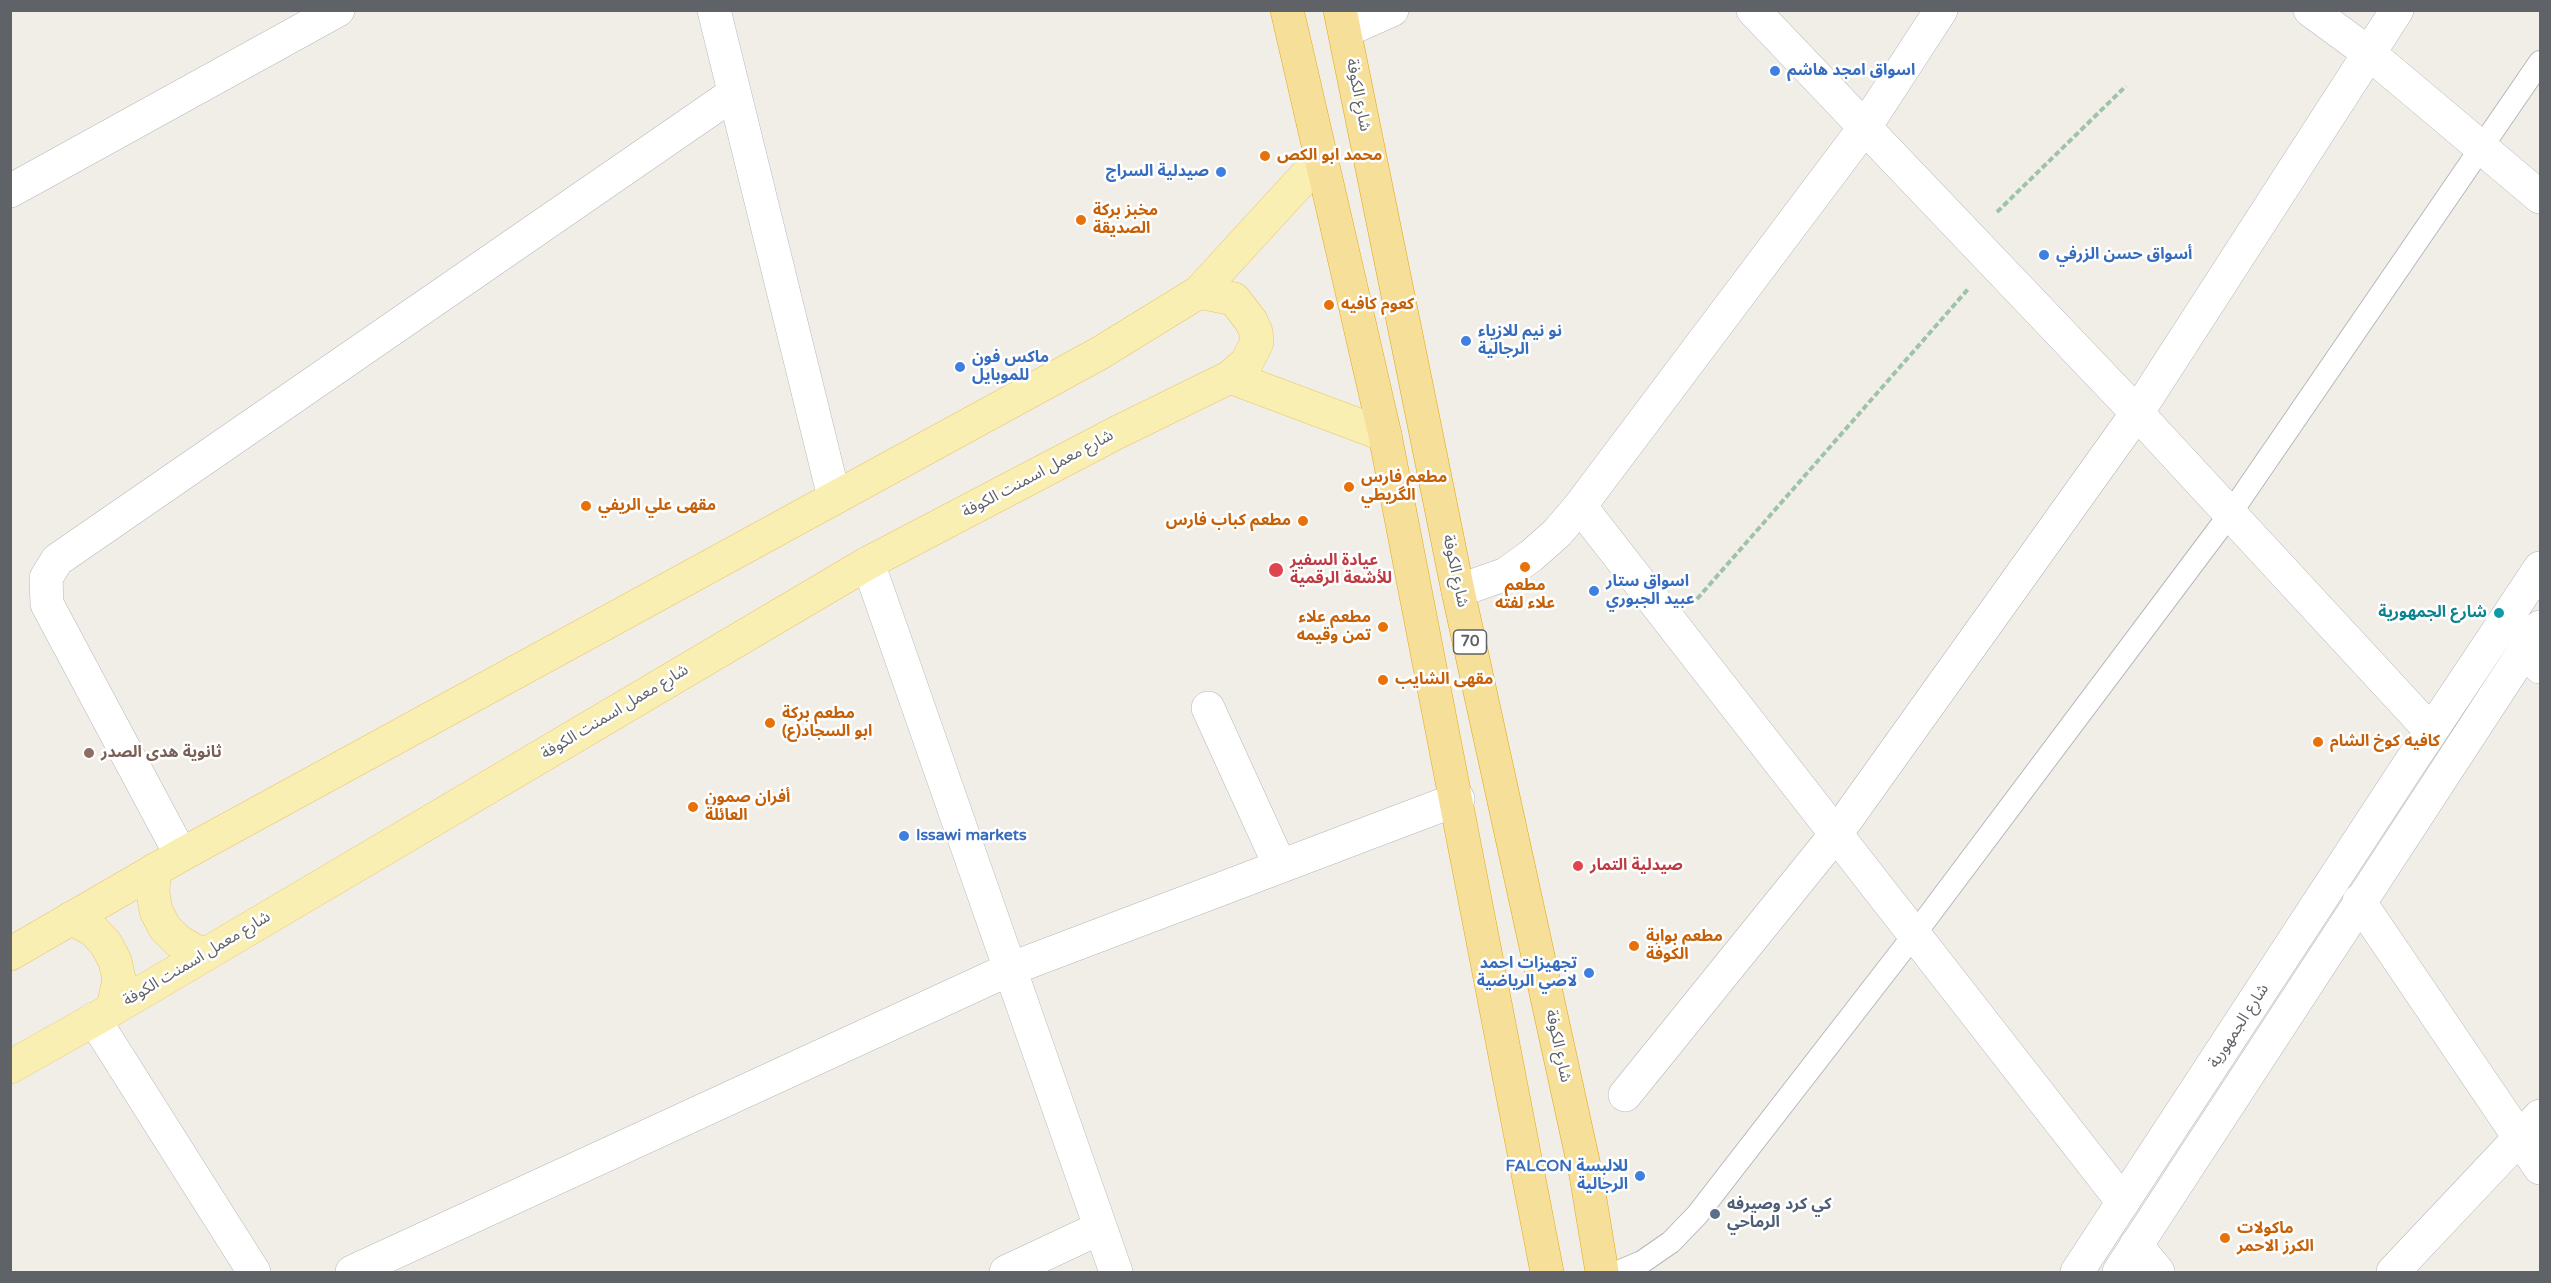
<!DOCTYPE html>
<meta charset="utf-8">
<style>
body{margin:0}
#map{position:relative;width:2551px;height:1283px;overflow:hidden;background:#f0eee7;font-family:"Varela Round",sans-serif}
canvas{display:block}
.frame{position:absolute;inset:0;border:12px solid #5f6266;pointer-events:none}
</style>
<div id="map">
<canvas width="2551" height="1283"></canvas>
<div class="frame"></div>
</div>
<script>
const ctx = document.querySelector('canvas').getContext('2d');
ctx.lineJoin = 'round';
const shape = rows => new Path2D(rows.map(r => 'M' + r).join(''));
function strokePath(path, color, width, dash) { ctx.strokeStyle = color; ctx.lineWidth = width; ctx.lineCap = dash ? 'butt' : 'round'; ctx.setLineDash(dash || []); ctx.stroke(path); }
function write(font, color, halo, rows, align = 'center') {
  ctx.font = font + ' "Varela Round","Noto Sans Arabic",sans-serif'; ctx.lineWidth = 5; ctx.setLineDash([]); ctx.textBaseline = 'middle'; ctx.strokeStyle = halo; ctx.fillStyle = color; for (const [text, x, y, turn = 0] of rows) {
    ctx.save(); ctx.translate(x, y); ctx.rotate((+turn || 0) * Math.PI / 180); ctx.textAlign = isNaN(turn) ? turn : align; if (halo) ctx.strokeText(text, 0, 0); ctx.fillText(text, 0, 0); ctx.restore();
  }
}
const path = shape([
 [1997,212,2126,86],
 [1697,599,1969,288]
]);
const lane = shape([
 [1618,1272,1642,1262,1671,1242,1697,1215,1914,935,2230,514,2540,62]
]);
const street = shape([
 [714,10,834,497],
 [1753,10,2137,413,2431,731],
 [2310,10,2370,54,2540,197],
 [1345,31,1392,10],
 [10,191,338,10],
 [1580,506,2123,1202],
 [868,563,1116,1272],
 [1458,591,1506,574,1531,556,1557,533,1580,506,1865,127,1941,10],
 [2526,648,2540,667],
 [1208,708,1280,866],
 [181,855,47,604,46,578,57,560,733,94],
 [2359,901,2540,1168],
 [94,1019,254,1272],
 [1625,1095,1836,834,2137,413,2397,10],
 [2136,1245,2158,1272],
 [352,1272,1010,969,1458,799],
 [1006,1272,1100,1228],
 [2393,1272,2540,1116]
]);
const secondary = shape([
 [2077,1272,2408,766,2540,568],
 [2119,1272,2540,627]
]);
const primary = shape([
 [1230,377,1385,435],
 [154,870,153,893,156,911,165,928,178,941,195,951,206,953],
 [71,918,93,930,106,944,115,961,119,979,113,1009],
 [10,954,181,855,1100,353,1199,292,1321,159],
 [10,1067,113,1009,868,563,1116,433,1230,377,1247,362,1257,342,1256,332,1251,321,1234,299,1199,292]
]);
const highway = shape([
 [1287,10,1385,435,1547,1272],
 [1340,10,1458,591,1586,1175,1602,1272]
]);
const markers = [
 [1775,71,6,"#3f7fe0"],
 [1265,156,6,"#e8710a"],
 [1221,172,6,"#3f7fe0"],
 [1081,220,6,"#e8710a"],
 [2044,255,6,"#3f7fe0"],
 [1329,305,6,"#e8710a"],
 [1466,341,6,"#3f7fe0"],
 [960,367,6,"#3f7fe0"],
 [1349,487,6,"#e8710a"],
 [586,506,6,"#e8710a"],
 [1303,521,6,"#e8710a"],
 [1525,567,6,"#e8710a"],
 [1276,570,8,"#e0444e"],
 [1594,591,6,"#3f7fe0"],
 [2499,613,6,"#0f9aa8"],
 [1383,627,6,"#e8710a"],
 [1383,680,6,"#e8710a"],
 [770,723,6,"#e8710a"],
 [2318,742,6,"#e8710a"],
 [89,753,6,"#8d6e63"],
 [693,807,6,"#e8710a"],
 [904,836,6,"#3f7fe0"],
 [1578,866,6,"#e0444e"],
 [1634,946,6,"#e8710a"],
 [1589,973,6,"#3f7fe0"],
 [1640,1176,6,"#3f7fe0"],
 [1715,1214,6,"#5c6f8a"],
 [2225,1238,6,"#e8710a"]
];
const shields = [
 [1470,642,33]
];
const shieldNames = [
 ["70",1470,642]
];
const shopNames = [
 ["اسواق امجد هاشم",1787,71],
 ["صيدلية السراج",1209,172,"right"],
 ["أسواق حسن الزرفي",2056,255],
 ["نو نيم للازياء",1478,332],
 ["الرجالية",1478,350],
 ["ماكس فون",972,358],
 ["للموبايل",972,376],
 ["اسواق ستار",1606,582],
 ["عبيد الجبوري",1606,600],
 ["Issawi markets",916,836],
 ["تجهيزات احمد",1577,964,"right"],
 ["لاصي الرياضية",1577,982,"right"],
 ["FALCON للالبسة",1628,1167,"right"],
 ["الرجالية",1628,1185,"right"]
];
const streetNames = [
 ["شارع الكوفة",1358,95,79],
 ["شارع معمل اسمنت الكوفة",1038,474,-28],
 ["شارع الكوفة",1455,571,78],
 ["شارع معمل اسمنت الكوفة",615,712,-31],
 ["شارع معمل اسمنت الكوفة",197,959,-31],
 ["شارع الجمهورية",2239,1026,-57],
 ["شارع الكوفة",1558,1046,78]
];
const foodNames = [
 ["محمد ابو الكص",1277,156],
 ["مخبز بركة",1093,211],
 ["الصديقة",1093,229],
 ["كعوم كافيه",1341,305],
 ["مطعم فارس",1361,478],
 ["الگريطي",1361,496],
 ["مقهى علي الريفي",598,506],
 ["مطعم كباب فارس",1291,521,"right"],
 ["مطعم",1525,586,"center"],
 ["علاء لفته",1525,604,"center"],
 ["مطعم علاء",1371,618,"right"],
 ["تمن وقيمه",1371,636,"right"],
 ["مقهى الشايب",1395,680],
 ["مطعم بركة",782,714],
 ["ابو السجاد(ع)",782,732],
 ["كافيه كوخ الشام",2330,742],
 ["أفران صمون",705,798],
 ["العائلة",705,816],
 ["مطعم بوابة",1646,937],
 ["الكوفة",1646,955],
 ["ماكولات",2237,1229],
 ["الكرز الاحمر",2237,1247]
];
const healthNames = [
 ["عيادة السفير",1290,561],
 ["للأشعة الرقمية",1290,579],
 ["صيدلية التمار",1590,866]
];
const cultureNames = [
 ["شارع الجمهورية",2487,613]
];
const educationNames = [
 ["ثانوية هدى الصدر",101,753]
];
const serviceNames = [
 ["كي كرد وصيرفه",1727,1205],
 ["الرماحي",1727,1223]
];
strokePath(lane, '#b4b7bb', 24);
strokePath(street, '#b4b7bb', 34);
strokePath(secondary, '#b3b6bb', 34);
strokePath(primary, '#e8c568', 34);
strokePath(highway, '#e6a511', 34);
strokePath(path, '#9ec3a9', 4, [6, 3]);
strokePath(lane, '#fff', 22);
strokePath(street, '#fff', 33);
strokePath(secondary, '#fff', 33);
strokePath(primary, '#faefb2', 33);
strokePath(highway, '#f6df98', 33);
for (const [x, y, r, color] of markers) { const dot = new Path2D(); dot.arc(x, y, r, 0, 2 * Math.PI); ctx.fillStyle = color; ctx.fill(dot); strokePath(dot, '#fff', 2); }
for (const [x, y, w] of shields) { const box = new Path2D(); box.roundRect(x - w / 2, y - 12, w, 24, 4.5); ctx.fillStyle = '#fff'; ctx.fill(box); strokePath(box, '#5f6266', 1.5); }
write('bold 15px', '#5f6266', null, shieldNames);
write('bold 16px', '#366cbe', '#fff', shopNames, 'left');
write('16px', '#5f6266', '#fff', streetNames);
write('bold 16px', '#c56008', '#fff', foodNames, 'left');
write('bold 16px', '#be3a42', '#fff', healthNames, 'left');
write('bold 16px', '#0d838f', '#fff', cultureNames, 'right');
write('bold 16px', '#785e54', '#fff', educationNames, 'left');
write('bold 16px', '#4e5e75', '#fff', serviceNames, 'left');
</script>
